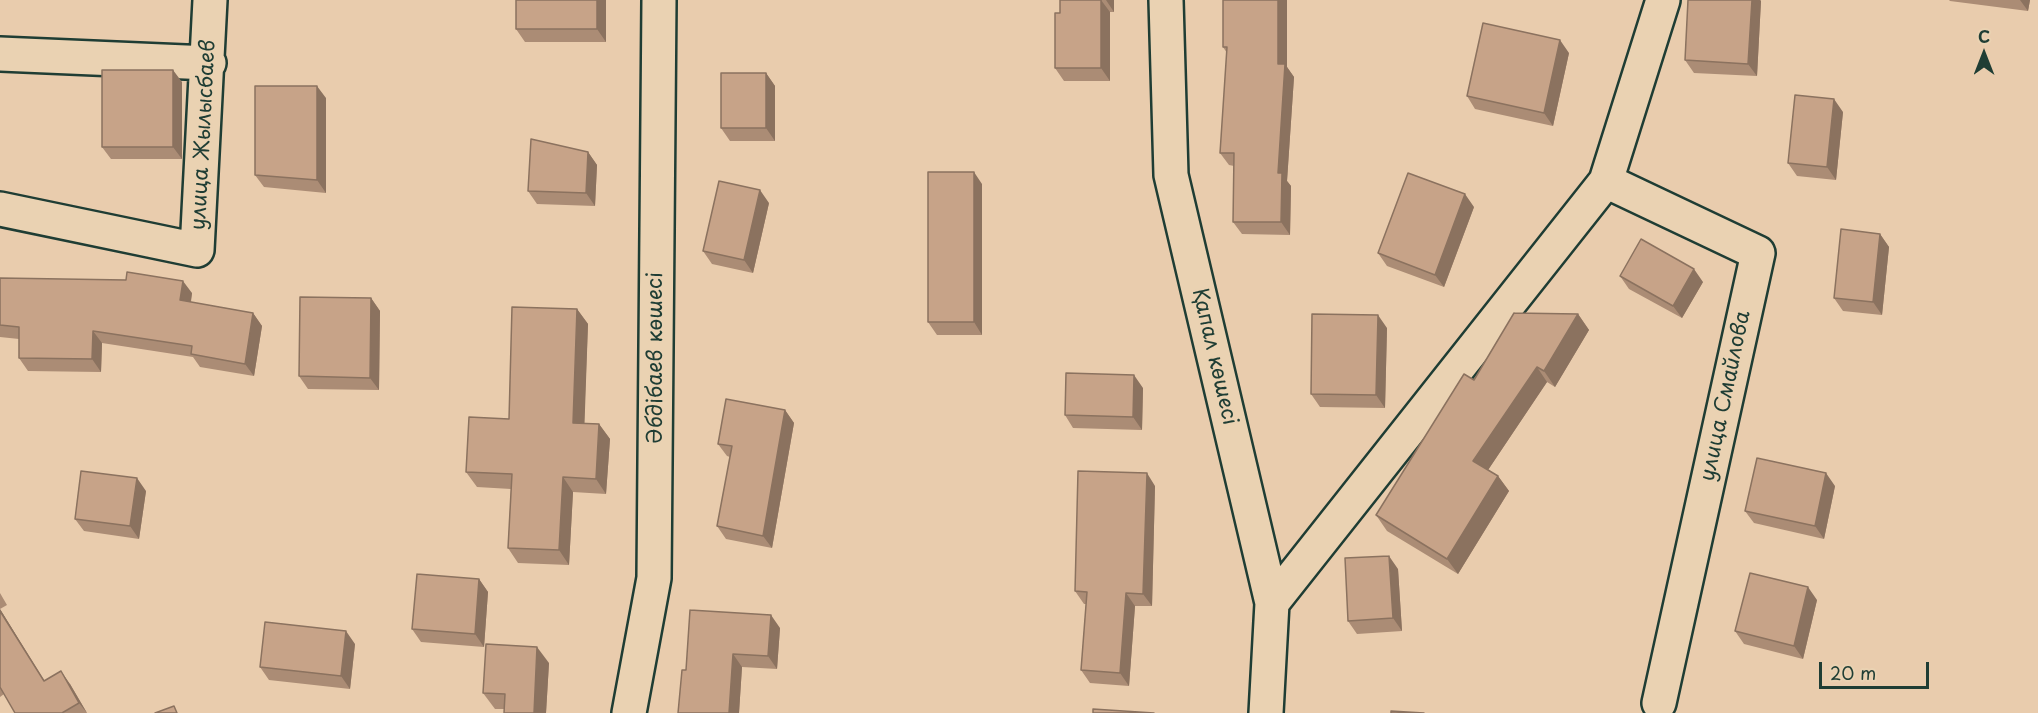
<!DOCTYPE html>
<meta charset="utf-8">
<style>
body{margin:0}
#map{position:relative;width:2038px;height:713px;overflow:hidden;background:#e9ccad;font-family:"Playpen Sans",sans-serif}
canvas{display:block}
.north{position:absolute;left:1954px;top:24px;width:60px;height:60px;-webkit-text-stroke:4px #ead2b2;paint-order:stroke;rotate:0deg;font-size:16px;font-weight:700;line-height:24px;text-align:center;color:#1f3d34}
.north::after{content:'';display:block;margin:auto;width:21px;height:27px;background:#1f3d34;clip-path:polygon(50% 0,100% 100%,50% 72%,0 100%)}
.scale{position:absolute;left:1819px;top:662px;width:110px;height:27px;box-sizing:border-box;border:3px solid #1f3d34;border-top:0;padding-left:8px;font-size:18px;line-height:21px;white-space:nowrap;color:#1f3d34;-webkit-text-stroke:4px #ead2b2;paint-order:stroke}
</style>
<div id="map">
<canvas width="2038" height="713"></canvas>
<div class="north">С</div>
<div class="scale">20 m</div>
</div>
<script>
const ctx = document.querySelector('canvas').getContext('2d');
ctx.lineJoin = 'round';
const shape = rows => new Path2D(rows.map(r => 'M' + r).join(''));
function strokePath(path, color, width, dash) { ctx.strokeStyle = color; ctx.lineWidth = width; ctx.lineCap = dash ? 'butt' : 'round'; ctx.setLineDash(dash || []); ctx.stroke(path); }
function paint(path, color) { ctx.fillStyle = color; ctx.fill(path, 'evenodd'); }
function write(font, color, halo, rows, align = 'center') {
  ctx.font = font + ' "Playpen Sans",sans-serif'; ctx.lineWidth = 4.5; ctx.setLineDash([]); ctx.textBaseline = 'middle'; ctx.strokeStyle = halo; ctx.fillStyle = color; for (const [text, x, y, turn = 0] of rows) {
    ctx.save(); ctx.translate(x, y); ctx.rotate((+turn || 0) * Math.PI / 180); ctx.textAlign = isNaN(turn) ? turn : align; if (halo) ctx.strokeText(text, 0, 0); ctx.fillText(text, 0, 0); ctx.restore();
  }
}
const street = shape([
 [1166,0,1171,175,1272,603,1266,713],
 [0,54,209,63],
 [1606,181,1758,253,1659,703],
 [0,209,197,250,210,0],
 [1272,603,1606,181,1663,0],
 [629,713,654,578,659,0]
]);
const wall = shape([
 [606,0,606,42,525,42,516,29],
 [1060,0,1114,0,1114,12,1110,12,1110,81,1064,81,1055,68,1060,13],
 [1287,0,1287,67,1294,77,1287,181,1291,186,1290,235,1242,234,1233,222,1234,166,1229,165,1220,153,1227,53,1223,47],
 [1688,0,1760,0,1761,1,1757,76,1694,73,1685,60],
 [1949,0,2030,0,2028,11,1950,1],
 [1569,53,1553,126,1475,109,1467,96],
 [766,73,775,86,775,141,730,141,721,128],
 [182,82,182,159,111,159,102,147],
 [326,98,326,193,264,187,255,175],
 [1843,112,1836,180,1797,176,1788,163],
 [588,152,597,165,595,206,537,204,528,191],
 [982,184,982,335,937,335,928,322],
 [769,203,753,273,712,264,703,251],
 [1474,207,1444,287,1387,266,1378,253],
 [1880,234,1889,247,1882,315,1843,311,1834,298],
 [1620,276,1703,282,1682,318,1629,289],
 [0,278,192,293,191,302,253,313,262,326,254,376,200,367,193,357,102,343,101,372,28,371,19,358,19,339,0,337],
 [371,298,380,311,379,390,308,389,299,376],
 [577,309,588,324,584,423,599,424,610,439,606,494,573,492,569,565,518,563,508,548,511,489,477,487,466,472,509,419],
 [1578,314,1589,330,1555,387,1547,382,1488,470,1498,476,1509,491,1458,574,1387,531,1376,515,1474,380],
 [1387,328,1385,408,1320,407,1311,394],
 [1143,388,1142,430,1073,428,1065,415],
 [785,410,794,423,772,548,726,539,717,526,730,457,727,456,718,444],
 [1155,486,1152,606,1135,606,1129,686,1090,683,1081,670,1086,604,1084,604,1075,591],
 [1835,486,1824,539,1754,523,1745,511],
 [146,491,139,539,84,531,75,519],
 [1398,569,1402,631,1357,634,1348,621],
 [479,579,488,592,484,647,421,642,412,629],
 [0,593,7,605,0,609,44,680,70,684,87,713,15,713,4,694,0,697],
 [1817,600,1803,659,1744,644,1735,631],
 [780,628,777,669,742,667,739,713,678,713,686,670],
 [355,644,350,689,269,680,260,667],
 [549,663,546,713,504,713,504,709,495,709,483,693]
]);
const shadedWall = shape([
 [597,0,606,0,606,42,597,29],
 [1101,0,1110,12,1110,81,1101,68],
 [1106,0,1114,0,1114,12],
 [1278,0,1287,0,1287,67,1294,77,1287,181,1291,186,1290,235,1281,222,1278,173],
 [1752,0,1760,0,1761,1,1757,76,1748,64],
 [2020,0,2030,0,2028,11],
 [1560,40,1569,53,1553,126,1544,113],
 [173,70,182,82,182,159,173,147],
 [766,73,775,86,775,141,766,128],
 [317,86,326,98,326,193,317,180],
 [1834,99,1843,112,1836,180,1827,167],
 [588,152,597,165,595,206,586,193],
 [974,172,982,184,982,335,974,322],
 [760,190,769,203,753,273,744,260],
 [1465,194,1474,207,1444,287,1435,275],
 [1880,234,1889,247,1882,315,1873,302],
 [1694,269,1703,282,1682,318,1673,306],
 [183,281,192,293,189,313,180,300],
 [371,298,380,311,379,390,370,378],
 [577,309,588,324,584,438,573,423],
 [253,313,262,326,254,376,245,364],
 [1578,314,1589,330,1555,387,1544,371],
 [1378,315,1387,328,1385,408,1376,395],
 [93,331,102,343,101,372,92,359],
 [1537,367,1547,382,1484,476,1473,461],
 [1134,375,1143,388,1142,430,1133,417],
 [785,410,794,423,772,548,763,536],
 [599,424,610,439,606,494,596,479],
 [1147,473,1155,486,1152,606,1143,594],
 [1826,473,1835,486,1824,539,1815,526],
 [1498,476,1509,491,1458,574,1447,559],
 [563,477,573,492,569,565,559,550],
 [137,478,146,491,139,539,130,526],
 [1389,556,1398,569,1402,631,1393,618],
 [479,579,488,592,484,647,475,634],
 [1808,587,1817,600,1803,659,1794,646],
 [1126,593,1135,606,1129,686,1120,673],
 [0,609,52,694,0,611],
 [771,615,780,628,777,669,768,656],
 [346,631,355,644,350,689,341,676],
 [537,647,549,663,546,713,534,713],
 [733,654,742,667,739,713,729,713],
 [61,671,70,684,87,713,79,703]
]);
const building = shape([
 [516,0,597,0,597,29,516,29,516,0],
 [1060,0,1101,0,1101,68,1055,68,1055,13,1060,13,1060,0],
 [1223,0,1278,0,1278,64,1285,64,1278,173,1282,173,1281,222,1233,222,1234,153,1220,153,1227,47,1223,47,1223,0],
 [1688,0,1752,0,1748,64,1685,60,1688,0],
 [1483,23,1560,40,1544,113,1467,96,1483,23],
 [102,70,173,70,173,147,102,147,102,70],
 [721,73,766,73,766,128,721,128,721,73],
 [255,86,317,86,317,180,255,175,255,86],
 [1795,95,1834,99,1827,167,1788,163,1795,95],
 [531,139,588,152,586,193,528,191,531,139],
 [928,172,974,172,974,322,928,322,928,172],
 [1408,173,1465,194,1435,275,1378,253,1408,173],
 [719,181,760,190,744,260,703,251,719,181],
 [1841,229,1880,234,1873,302,1834,298,1841,229],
 [1641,239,1694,269,1673,306,1620,276,1641,239],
 [127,272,183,281,180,300,253,313,245,364,191,354,192,346,93,331,92,359,19,358,19,327,0,325,0,278,126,280,127,272],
 [300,297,371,298,370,378,299,376,300,297],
 [512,307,577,309,573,423,599,424,596,479,563,477,559,550,508,548,512,474,466,472,469,417,509,419,512,307],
 [1514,313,1578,314,1544,371,1537,367,1473,461,1498,476,1447,559,1376,515,1464,374,1474,380,1514,313],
 [1312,314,1378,315,1376,395,1311,394,1312,314],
 [1066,373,1134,375,1133,417,1065,415,1066,373],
 [726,399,785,410,763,536,717,526,732,446,718,444,726,399],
 [1757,458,1826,473,1815,526,1745,511,1757,458],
 [81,471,137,478,130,526,75,519,81,471],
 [1078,471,1147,473,1143,594,1126,593,1120,673,1081,670,1087,592,1075,591,1078,471],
 [1389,556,1393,618,1348,621,1345,558,1389,556],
 [1750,573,1808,587,1794,646,1735,631,1750,573],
 [417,574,479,579,475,634,412,629,417,574],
 [690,610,771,615,768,656,733,654,729,713,678,713,682,670,686,670,690,610],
 [0,611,44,681,61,671,79,703,62,713,15,713,0,687,0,611],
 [265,622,346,631,341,676,260,667,265,622],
 [486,644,537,647,534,713,504,713,505,694,483,693,486,644],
 [174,706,177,713,155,713,174,706],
 [1093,709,1154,713,1093,713,1093,709],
 [1391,711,1424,713,1391,713,1391,711]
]);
const streetNames = [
 ["улица Жылысбаев",204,135,-87],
 ["Қапал көшесі",1214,357,77],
 ["Әбдібаев көшесі",656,358,-90],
 ["улица Смайлова",1726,396,-78]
];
strokePath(street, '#1f3d34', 38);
strokePath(street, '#ead2b2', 33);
paint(wall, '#ab8c75');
paint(shadedWall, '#8b725f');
paint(building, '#c7a388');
strokePath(building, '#8b725f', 1.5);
write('21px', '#1f3d34', '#ead2b2', streetNames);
</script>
